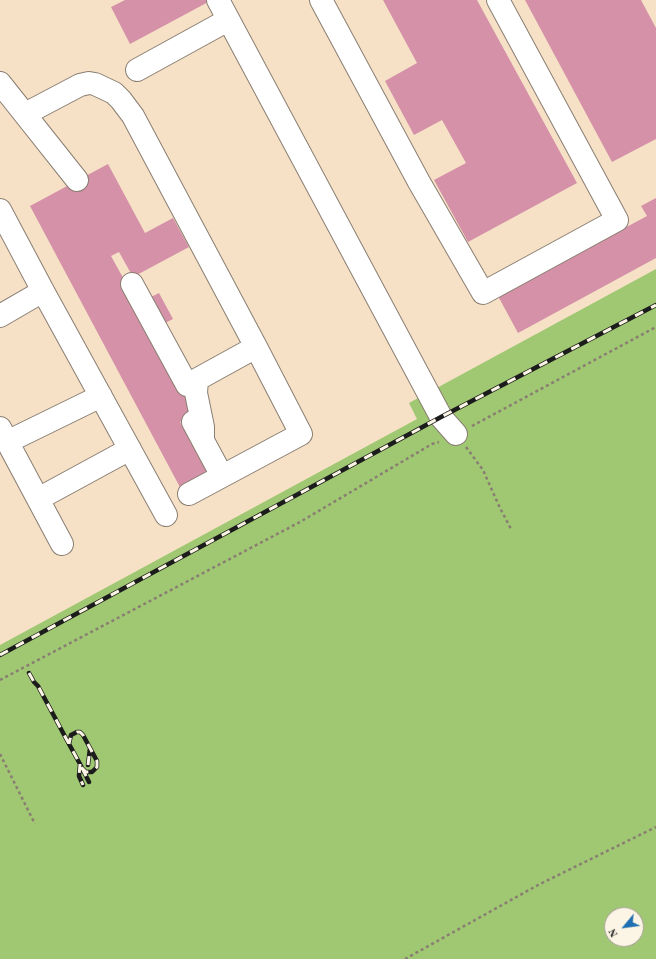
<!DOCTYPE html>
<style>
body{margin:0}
#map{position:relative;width:656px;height:959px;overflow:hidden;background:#f6e1c7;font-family:"Old Standard TT",serif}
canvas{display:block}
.north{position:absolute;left:604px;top:907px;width:40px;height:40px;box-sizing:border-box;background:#fcf5e5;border:1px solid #a29e95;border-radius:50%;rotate:241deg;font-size:11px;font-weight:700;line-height:16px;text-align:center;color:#1c1c1c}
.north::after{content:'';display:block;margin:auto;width:14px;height:18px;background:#1f6fb2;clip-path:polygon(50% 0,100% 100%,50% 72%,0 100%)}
</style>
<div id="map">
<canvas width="656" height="959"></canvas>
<div class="north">N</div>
</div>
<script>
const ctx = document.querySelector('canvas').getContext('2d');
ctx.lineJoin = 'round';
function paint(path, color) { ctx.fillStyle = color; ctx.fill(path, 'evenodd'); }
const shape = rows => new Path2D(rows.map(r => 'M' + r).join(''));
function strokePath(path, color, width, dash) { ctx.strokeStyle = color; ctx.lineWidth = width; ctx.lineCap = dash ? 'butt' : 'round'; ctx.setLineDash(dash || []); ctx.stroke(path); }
const green = shape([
 [656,269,656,959,0,959,0,645,417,419,409,403],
 [612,915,636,915,636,939,612,939]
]);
const building = shape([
 [125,0,212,0,130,44,111,7],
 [383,0,477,0,577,183,468,242,434,180,466,163,442,120,414,135,385,81,417,63],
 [525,0,641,0,656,28,656,139,612,162],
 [108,164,145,233,173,218,189,247,133,277,119,252,111,256,198,413,180,422,209,476,182,491,30,206],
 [656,198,656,258,518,333,498,296,647,216,641,206],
 [159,293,173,319,163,324,149,298]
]);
const path = shape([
 [472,426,656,327],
 [466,447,483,470,500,508,511,529],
 [0,680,300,522,432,444,439,442],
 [0,754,35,824],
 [405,959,538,885,656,827]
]);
const minor = shape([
 [218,0,441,417,456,434],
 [321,0,419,182,483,293,617,220,498,0],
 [137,70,228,20],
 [0,83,77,180],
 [25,114,80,85,89,83,95,84,114,93,121,100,133,116,256,347,301,434,189,494],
 [0,210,43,291,166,515],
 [132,284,187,385,256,347],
 [0,316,43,291],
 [197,380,196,393,203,427,203,438],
 [193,422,222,476],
 [0,428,62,544],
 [7,442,101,396],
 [38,499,130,449]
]);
const rail = shape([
 [0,655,441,417,656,305],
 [29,673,34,682,38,686,69,744,80,764,82,768,86,772,92,772,97,767,97,761,83,735,80,732,77,732,71,735,69,744],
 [80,764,79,776,83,785],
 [88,765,90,748],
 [82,768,89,782]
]);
paint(green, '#a0c873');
paint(building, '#d491a8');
strokePath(minor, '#897e72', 24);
strokePath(path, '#897e72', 2.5, [3, 3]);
strokePath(minor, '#fff', 22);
strokePath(rail, '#1c1c1c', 4.5);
strokePath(rail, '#fcf5e5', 3, [9]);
</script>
